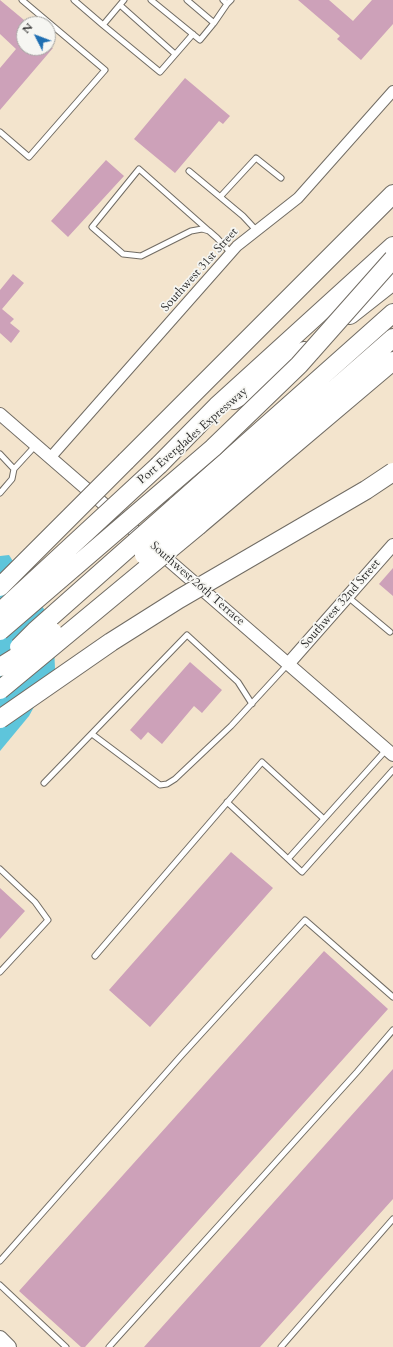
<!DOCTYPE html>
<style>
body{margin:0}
#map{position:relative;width:393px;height:1347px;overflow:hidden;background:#f3e4cd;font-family:Cardo,serif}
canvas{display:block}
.north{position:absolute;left:16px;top:16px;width:40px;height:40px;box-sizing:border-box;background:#f6f6f2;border:1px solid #a5a5a2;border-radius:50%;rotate:312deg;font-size:11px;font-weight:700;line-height:16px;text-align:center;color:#2b2b2b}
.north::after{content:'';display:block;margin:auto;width:14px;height:18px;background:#1f6fb2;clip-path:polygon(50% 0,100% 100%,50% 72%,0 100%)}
</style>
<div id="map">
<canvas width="393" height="1347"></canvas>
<div class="north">N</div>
</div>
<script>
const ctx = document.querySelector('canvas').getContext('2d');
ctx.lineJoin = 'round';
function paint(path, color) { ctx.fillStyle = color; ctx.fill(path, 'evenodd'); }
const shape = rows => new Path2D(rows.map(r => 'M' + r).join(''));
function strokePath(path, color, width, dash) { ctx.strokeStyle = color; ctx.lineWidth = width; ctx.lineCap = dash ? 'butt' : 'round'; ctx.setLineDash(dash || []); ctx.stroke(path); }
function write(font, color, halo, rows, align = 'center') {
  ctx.font = font + ' Cardo,serif'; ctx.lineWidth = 3.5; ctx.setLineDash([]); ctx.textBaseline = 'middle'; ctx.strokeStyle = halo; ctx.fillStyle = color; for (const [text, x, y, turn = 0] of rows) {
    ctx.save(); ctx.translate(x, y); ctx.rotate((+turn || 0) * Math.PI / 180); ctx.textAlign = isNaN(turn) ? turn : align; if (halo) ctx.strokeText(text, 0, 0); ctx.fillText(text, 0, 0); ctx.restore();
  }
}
const water = shape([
 [9,555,53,623,55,669,29,716,0,751,0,556]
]);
const building = shape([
 [0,0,24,20,24,48,53,48,0,110,0,68,16,49,0,34],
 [298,0,329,0,353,21,372,0,393,0,393,24,361,60,337,39,340,36],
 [185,78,230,116,223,124,219,121,175,173,134,139],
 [106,160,124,176,68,237,51,221],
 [13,274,24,283,2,309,14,319,10,323,20,331,11,343,0,333,0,290],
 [393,568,393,596,379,584],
 [190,662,222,690,202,713,194,706,162,744,148,732,141,740,130,730],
 [231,852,273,888,150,1027,109,990],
 [0,888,25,911,0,939],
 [324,951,388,1009,85,1347,81,1347,19,1291],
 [393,1069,393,1199,260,1347,144,1347]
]);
const service = shape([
 [74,0,103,25,124,0],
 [151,0,200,40,214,23,187,0],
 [223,0,227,4,231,0],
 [120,5,175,54],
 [214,23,227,4],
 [103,25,160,72,193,34],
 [0,132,29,157,105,70,22,0],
 [189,171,243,216,256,230],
 [220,197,256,158,281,178],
 [209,231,139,169,92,227,123,254,141,256,191,231,202,229,209,231,217,238,231,253],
 [0,454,14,469,12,479,0,493],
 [14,469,36,445],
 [348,597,390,632],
 [92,734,160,785,167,784,175,779,231,726,288,664],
 [44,783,187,635,238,682,252,704],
 [227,802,302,872,393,770],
 [288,859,324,819],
 [0,869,35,902,48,920,0,972],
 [95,956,262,762,324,819,386,750],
 [0,1261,180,1057,305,920,393,997],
 [0,1285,66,1347],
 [109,1347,357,1072,393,1030],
 [281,1347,393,1219]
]);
const minor = shape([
 [50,458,237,246,298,198,393,91]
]);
const tertiary = shape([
 [0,414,393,755],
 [289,663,393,545]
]);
const secondary = shape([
 [0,1338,9,1347]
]);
const motorway = shape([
 [350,315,393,281],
 [234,400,259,386,304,351],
 [126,461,393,194],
 [159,465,217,406,393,246],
 [176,506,393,313],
 [188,517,393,338],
 [199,525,393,361]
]);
const motorwayBridge = shape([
 [144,555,188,517],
 [0,587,126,461],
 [0,612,159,465],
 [0,631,213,448,299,365,393,259],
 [19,647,35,631,176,506],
 [0,667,44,640,53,632],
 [0,690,199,525],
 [0,719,111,642,179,599,366,490,393,472]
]);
const streetNames = [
 ["Southwest 31st Street",200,270,-48],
 ["Port Everglades Expressway",193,436,-41],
 ["Southwest 26th Terrace",197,584,41],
 ["Southwest 32nd Street",341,604,-49]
];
paint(water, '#5ec5db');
paint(building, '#cda1b9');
strokePath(service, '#716c64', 7);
strokePath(minor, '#716c64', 12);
strokePath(tertiary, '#716c64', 14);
strokePath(secondary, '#716c64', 16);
strokePath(motorway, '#716c64', 20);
strokePath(service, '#fff', 5);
strokePath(minor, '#fff', 10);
strokePath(tertiary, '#fff', 12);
strokePath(secondary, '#fff', 14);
strokePath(motorway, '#fff', 18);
strokePath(motorwayBridge, '#716c64', 20, []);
strokePath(motorwayBridge, '#fff', 18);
write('12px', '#2b2b2b', '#f6f6f2', streetNames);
</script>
